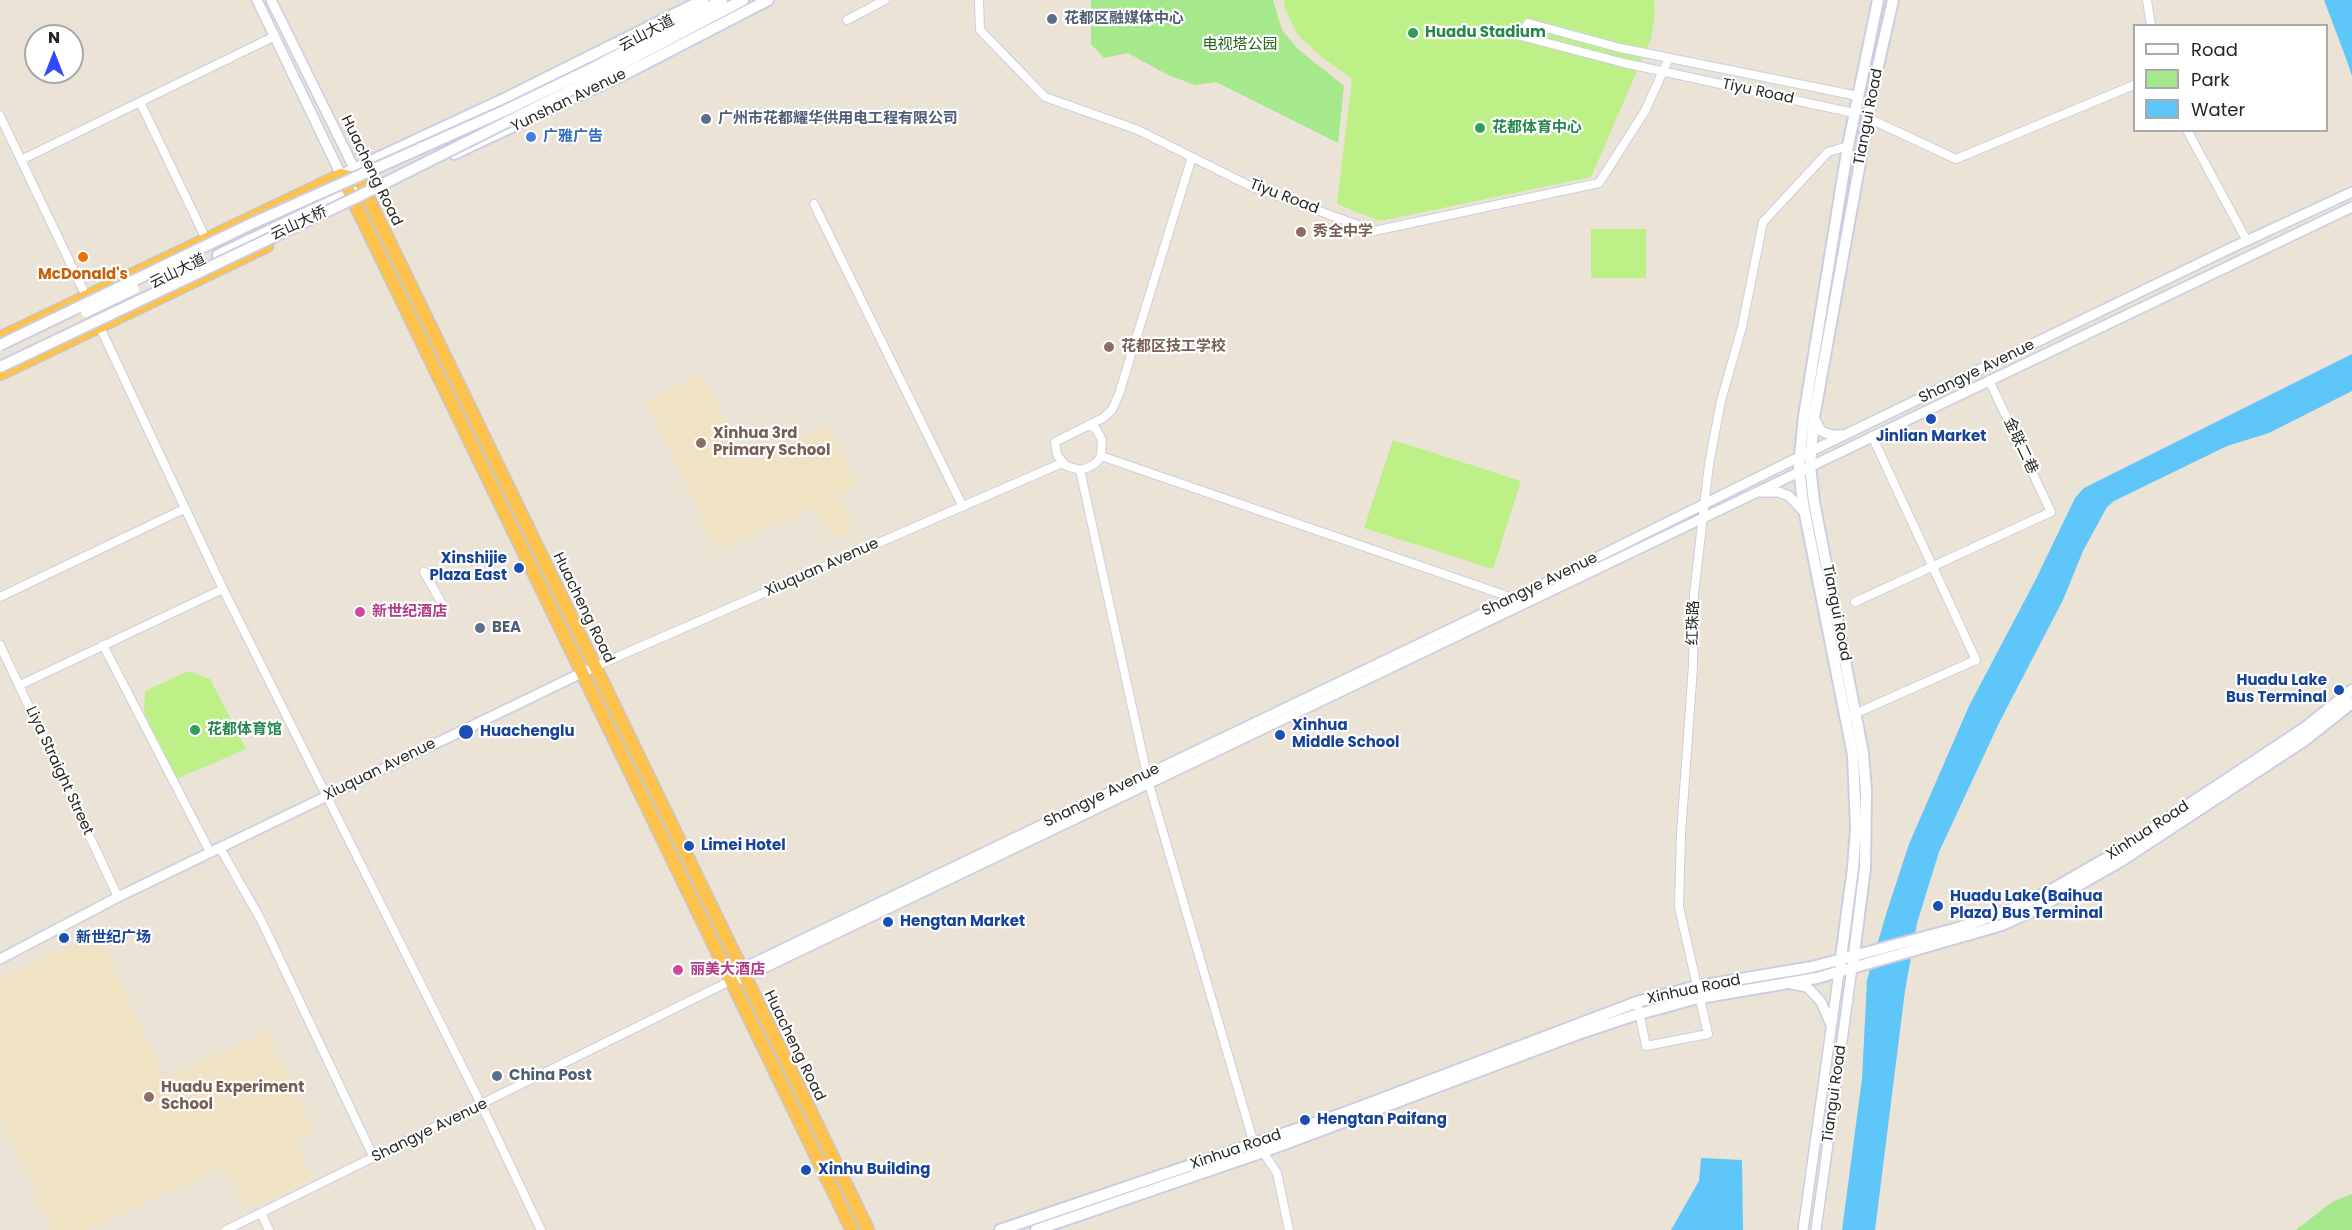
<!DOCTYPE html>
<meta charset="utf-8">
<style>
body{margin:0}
#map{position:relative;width:2352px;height:1230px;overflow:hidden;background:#ebe3d6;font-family:Poppins,sans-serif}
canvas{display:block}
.legend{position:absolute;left:2133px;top:24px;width:195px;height:108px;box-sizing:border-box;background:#fff;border:2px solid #a9a9a9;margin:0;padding:8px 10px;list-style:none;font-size:18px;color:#272727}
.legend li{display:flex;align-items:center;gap:12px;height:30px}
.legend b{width:30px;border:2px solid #a9a9a9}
.north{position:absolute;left:24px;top:24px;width:60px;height:60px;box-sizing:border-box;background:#fff;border:2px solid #a9a9a9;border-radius:50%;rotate:0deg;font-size:16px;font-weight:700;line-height:24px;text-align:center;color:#272727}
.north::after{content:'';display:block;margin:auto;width:21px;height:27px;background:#2f49ff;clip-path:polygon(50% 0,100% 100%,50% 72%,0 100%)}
</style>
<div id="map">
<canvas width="2352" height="1230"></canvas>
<ul class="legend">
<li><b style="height:8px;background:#fff"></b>Road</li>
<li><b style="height:16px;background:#a6e88c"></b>Park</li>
<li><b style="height:16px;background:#5ec6f8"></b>Water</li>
</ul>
<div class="north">N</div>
</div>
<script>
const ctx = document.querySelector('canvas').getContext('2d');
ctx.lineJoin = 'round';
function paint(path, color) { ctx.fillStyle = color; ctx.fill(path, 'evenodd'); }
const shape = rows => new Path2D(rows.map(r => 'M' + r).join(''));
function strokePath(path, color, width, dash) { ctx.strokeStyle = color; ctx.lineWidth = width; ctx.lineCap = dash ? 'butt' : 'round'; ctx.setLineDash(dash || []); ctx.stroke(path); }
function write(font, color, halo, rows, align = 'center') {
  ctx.font = font + ' Poppins,"Noto Sans SC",sans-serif'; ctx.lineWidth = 4.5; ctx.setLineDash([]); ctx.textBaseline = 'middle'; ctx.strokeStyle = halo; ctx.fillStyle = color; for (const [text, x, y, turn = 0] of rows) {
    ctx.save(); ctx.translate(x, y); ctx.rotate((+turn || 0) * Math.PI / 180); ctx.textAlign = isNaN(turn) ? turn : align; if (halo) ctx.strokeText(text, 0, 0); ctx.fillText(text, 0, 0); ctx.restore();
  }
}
const education = shape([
 [702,374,747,463,829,424,858,484,838,496,855,530,834,540,815,507,718,551,645,401],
 [98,934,165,1078,267,1031,314,1132,296,1141,313,1179,244,1211,224,1167,87,1230,53,1230,0,1116,0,979]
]);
const green = shape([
 [1091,0,1273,0,1282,30,1298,49,1344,86,1338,143,1216,82,1195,85,1168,75,1128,53,1104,58,1091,44],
 [2352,1194,2352,1230,2296,1230,2332,1202]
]);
const pitch = shape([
 [1284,0,1654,0,1655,13,1651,39,1591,177,1380,221,1337,204,1352,79,1322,57,1297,34,1285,9],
 [1591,229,1646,229,1646,278,1591,278],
 [1393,440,1521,481,1493,569,1364,528],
 [188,671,210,679,246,749,176,779,144,712,145,691]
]);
const water = shape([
 [2324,0,2352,0,2352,76,2347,61],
 [2352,354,2352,391,2269,433,2227,446,2114,501,2107,507,2083,551,2063,600,1999,723,1939,852,1917,923,1905,991,1875,1230,1842,1230,1862,1079,1867,980,1887,911,1909,844,1969,706,2036,579,2075,498,2084,488],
 [1701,1158,1742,1160,1743,1230,1671,1230,1699,1181]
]);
const minor = shape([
 [979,0,980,30,1045,97,1138,130,1248,185,1374,231,1599,183,1645,111,1669,58],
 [2147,0,2151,26],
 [847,20,885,0],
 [140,102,206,239],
 [1854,113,1624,63,1521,36,1528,23,1620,48,1858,96],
 [0,116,87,298],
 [1868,118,1956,159,2134,85],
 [2187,130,2247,241],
 [21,160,275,36],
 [814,204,963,507],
 [98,323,223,589,482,1106,541,1230],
 [1089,425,1103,418,1112,410,1119,394,1192,157],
 [1089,425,1096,429,1102,440,1101,456,1096,463,1087,468,1080,470,1066,466,1057,455,1055,442,1089,425],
 [1101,456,1516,599],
 [1080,470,1149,784,1254,1144,1263,1152,1277,1173,1289,1230],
 [424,572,444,607],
 [0,597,184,509],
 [1855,602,2051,512,1989,380],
 [0,645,118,897],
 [103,645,210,852],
 [594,667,1062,463],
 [20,685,223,589],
 [1852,715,1976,660,1872,436],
 [220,848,261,920,374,1158],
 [1637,1002,1646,1046,1708,1034,1679,907,1681,834,1693,666,1694,594,1709,464,1721,401,1742,327,1763,222,1828,152,1848,146],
 [261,1213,269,1230],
 [226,1230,730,981]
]);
const tertiary = shape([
 [257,0,341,175],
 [271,0,357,174],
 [1814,418,1821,431,1831,435,1842,435],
 [1761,492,1779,492,1789,496,1805,513],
 [0,959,118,897,594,667],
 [741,979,2352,207],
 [730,981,741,969,1515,598,1799,457,2231,248,2352,192],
 [1791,984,1807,987,1813,993,1821,1002,1831,1025],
 [1803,1230,1839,972],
 [1816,1230,1852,968]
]);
const secondary = shape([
 [593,68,722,0],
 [597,77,743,0],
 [454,154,625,74,768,0],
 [341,175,506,98,703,0],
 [218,255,350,192,356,192],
 [1853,962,1865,868,1866,790,1863,753,1814,502,1810,466,1814,417,1875,79,1893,0],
 [1840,965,1853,868,1856,828,1853,755,1803,504,1799,467,1804,416,1848,146,1878,0],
 [1000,1230,1347,1112,1637,1002,1693,987,1812,967,1958,928,2015,908,2051,890,2117,852,2306,727,2352,690],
 [1036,1230,1263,1152,1578,1034,1632,1016,1694,999,1817,978,2002,925,2037,909,2121,861,2305,740,2352,703]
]);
const trunk = shape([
 [341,175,852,1230],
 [0,338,341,175,359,179,868,1230],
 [0,374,267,246]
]);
const secondaryBridge = shape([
 [86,312,134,289],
 [0,345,251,224,504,111,593,68],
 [0,367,357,197,597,77]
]);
const markers = [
 [1052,19,6,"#5c6f8a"],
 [1413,33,6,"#2e9e5b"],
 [706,119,6,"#5c6f8a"],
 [1480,128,6,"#2e9e5b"],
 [531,137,6,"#3f7fe0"],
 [1301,232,6,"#8d6e63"],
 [83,257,6,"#e8710a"],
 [1109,347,6,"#8d6e63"],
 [1931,419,6,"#1a4fb4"],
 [701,443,6,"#8d6e63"],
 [519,568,6,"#1a4fb4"],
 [360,612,6,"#d1479c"],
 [480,628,6,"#5c6f8a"],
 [2339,690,6,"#1a4fb4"],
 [195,730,6,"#2e9e5b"],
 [466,732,8,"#1a4fb4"],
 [1280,735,6,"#1a4fb4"],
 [689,846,6,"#1a4fb4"],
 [1938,906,6,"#1a4fb4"],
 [888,922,6,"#1a4fb4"],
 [64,938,6,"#1a4fb4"],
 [678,970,6,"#d1479c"],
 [497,1076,6,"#5c6f8a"],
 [149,1097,6,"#8d6e63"],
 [1305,1120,6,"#1a4fb4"],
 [806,1170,6,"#1a4fb4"]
];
const serviceNames = [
 ["花都区融媒体中心",1064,19],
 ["广州市花都耀华供用电工程有限公司",718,119],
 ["BEA",492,628],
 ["China Post",509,1076]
];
const leisureNames = [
 ["Huadu Stadium",1425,33],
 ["花都体育中心",1492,128],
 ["花都体育馆",207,730]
];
const streetNames = [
 ["云山大道",647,34,-28],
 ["Tiyu Road",1758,92,12],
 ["Yunshan Avenue",569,101,-26],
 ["Tiangui Road",1869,117,-79],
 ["Huacheng Road",371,171,64],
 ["Tiyu Road",1284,197,21],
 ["云山大桥",299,224,-25],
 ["云山大道",178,272,-26],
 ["Shangye Avenue",1977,372,-26],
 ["金联二巷",2020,446,65],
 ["Xiuquan Avenue",822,568,-24],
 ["Shangye Avenue",1540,585,-26],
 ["Huacheng Road",583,608,64],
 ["Tiangui Road",1836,613,79],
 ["红珠路",1694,623,-89],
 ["Xiuquan Avenue",380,770,-26],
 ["Liya Straight Street",59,771,65],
 ["Shangye Avenue",1102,796,-26],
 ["Xinhua Road",2148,831,-33],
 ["Xinhua Road",1694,990,-12],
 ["Huacheng Road",794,1046,64],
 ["Tiangui Road",1835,1094,-82],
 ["Shangye Avenue",430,1131,-26],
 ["Xinhua Road",1236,1150,-19]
];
const parkNames = [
 ["电视塔公园",1240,45]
];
const shopNames = [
 ["广雅广告",543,137]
];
const educationNames = [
 ["秀全中学",1313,232],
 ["花都区技工学校",1121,347],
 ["Xinhua 3rd",713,434],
 ["Primary School",713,451],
 ["Huadu Experiment",161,1088],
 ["School",161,1105]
];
const foodNames = [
 ["McDonald's",83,275]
];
const transitNames = [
 ["Jinlian Market",1931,437,"center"],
 ["Xinshijie",507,559,"right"],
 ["Plaza East",507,576,"right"],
 ["Huadu Lake",2327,681,"right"],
 ["Bus Terminal",2327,698,"right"],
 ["Xinhua",1292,726],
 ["Middle School",1292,743],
 ["Huachenglu",480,732],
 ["Limei Hotel",701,846],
 ["Huadu Lake(Baihua",1950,897],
 ["Plaza) Bus Terminal",1950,914],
 ["Hengtan Market",900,922],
 ["新世纪广场",76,938],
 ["Hengtan Paifang",1317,1120],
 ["Xinhu Building",818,1170]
];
const hotelNames = [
 ["新世纪酒店",372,612],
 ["丽美大酒店",690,970]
];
paint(education, '#efe3c3');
paint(green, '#a6e88c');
paint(pitch, '#bdf087');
paint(water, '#5ec6f8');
strokePath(minor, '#cbcee2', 10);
strokePath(tertiary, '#cbcee2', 12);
strokePath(secondary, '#cbcee2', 14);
strokePath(trunk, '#c7c7c7', 15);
strokePath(minor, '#fff', 8);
strokePath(tertiary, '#fff', 9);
strokePath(secondary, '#fff', 10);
strokePath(trunk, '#fec14c', 12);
strokePath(secondaryBridge, '#cbcee2', 14, []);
strokePath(secondaryBridge, '#fff', 10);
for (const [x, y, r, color] of markers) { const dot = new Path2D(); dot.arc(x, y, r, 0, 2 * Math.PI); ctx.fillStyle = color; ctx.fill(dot); strokePath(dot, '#fff', 2); }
write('bold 15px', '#4e5e75', '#fff', serviceNames, 'left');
write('bold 15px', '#27864d', '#fff', leisureNames, 'left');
write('15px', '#272727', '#fff', streetNames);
write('15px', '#1f6713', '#fff', parkNames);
write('bold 15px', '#366cbe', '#fff', shopNames, 'left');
write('bold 15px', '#785e54', '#fff', educationNames, 'left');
write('bold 15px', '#c56008', '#fff', foodNames);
write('bold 15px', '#164399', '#fff', transitNames, 'left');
write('bold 15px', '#b23c85', '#fff', hotelNames, 'left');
</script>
